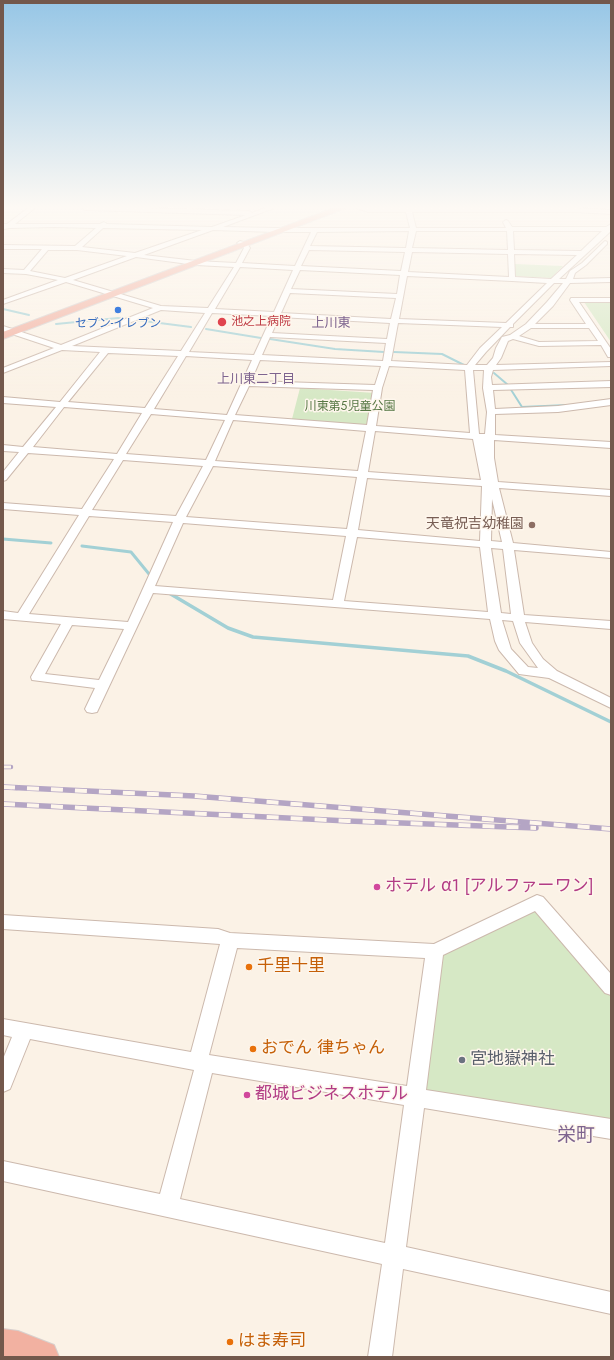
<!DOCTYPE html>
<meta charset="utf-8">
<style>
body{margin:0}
#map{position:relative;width:614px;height:1360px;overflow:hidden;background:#fbf2e6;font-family:Jost,sans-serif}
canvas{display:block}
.frame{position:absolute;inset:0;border:4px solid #73584c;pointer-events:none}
</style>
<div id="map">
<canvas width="614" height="1360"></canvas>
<div class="frame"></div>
</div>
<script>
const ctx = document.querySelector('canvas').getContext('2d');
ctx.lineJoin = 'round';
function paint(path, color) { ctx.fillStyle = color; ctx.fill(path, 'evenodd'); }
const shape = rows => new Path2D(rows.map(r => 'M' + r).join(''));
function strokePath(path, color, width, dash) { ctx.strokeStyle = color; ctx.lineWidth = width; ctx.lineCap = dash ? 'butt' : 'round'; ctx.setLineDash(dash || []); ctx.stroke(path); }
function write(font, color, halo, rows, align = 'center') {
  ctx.font = font + ' Jost,"Noto Sans JP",sans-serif'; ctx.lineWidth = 3; ctx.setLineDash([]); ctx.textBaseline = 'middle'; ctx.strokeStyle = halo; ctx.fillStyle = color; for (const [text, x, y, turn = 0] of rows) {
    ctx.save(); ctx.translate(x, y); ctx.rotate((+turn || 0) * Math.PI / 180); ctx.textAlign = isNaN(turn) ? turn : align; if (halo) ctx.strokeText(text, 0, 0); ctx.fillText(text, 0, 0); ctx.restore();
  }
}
const green = shape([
 [515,264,563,266,551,278,514,276],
 [584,302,611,302,611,342],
 [300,388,375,393,368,425,292,419],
 [537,902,611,987,611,1129,415,1096,435,951]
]);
const streamFar2 = shape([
 [3,309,29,315],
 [136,320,191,327],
 [56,324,118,318,127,319],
 [206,329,261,338],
 [270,339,335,349,384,352],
 [394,352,442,354,464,365],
 [494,373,508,385,522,407,568,405]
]);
const streamFar1 = shape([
 [3,539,51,543],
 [82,546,131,552,149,574]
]);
const stream = shape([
 [169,593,228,628,253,637,468,656,506,671,611,722]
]);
const minor = shape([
 [28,208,35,208,15,224,100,224,104,222,107,224,212,227,246,215,85,210,82,208,144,208,249,211,252,213,265,208,274,208,223,227,275,228,410,228,406,212,368,212,357,208,576,208,611,210,611,214,576,212,412,212,416,228,506,228,503,222,506,220,508,221,512,227,606,227,611,224,611,231,559,279,566,279,570,271,582,263,605,241,607,242,607,244,586,265,575,273,573,279,611,278,611,282,570,283,553,306,535,324,586,324,570,300,571,298,611,298,611,302,579,302,611,349,611,357,608,357,601,345,539,346,513,339,508,341,501,358,496,365,611,362,611,366,493,370,491,377,492,385,611,381,611,387,493,390,495,409,558,406,611,399,611,405,558,412,495,414,495,435,611,442,611,448,494,440,494,458,498,482,611,490,611,496,499,488,513,543,611,552,611,558,514,550,524,615,611,621,611,629,525,622,532,643,543,659,557,671,611,698,611,708,549,678,519,674,499,650,495,641,490,619,153,593,97,712,92,713,87,712,85,709,95,688,32,680,31,677,61,624,3,619,3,611,18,613,79,515,3,509,3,503,82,509,114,459,28,453,6,480,3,481,3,472,19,452,3,451,3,445,23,447,56,407,3,403,3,397,60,402,100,352,62,350,3,373,3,368,54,348,3,331,3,326,61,345,153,308,66,282,3,304,3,300,58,280,26,274,3,273,3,269,24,270,42,249,3,249,3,245,75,246,96,228,54,227,10,228,4,229,3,224,7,224,28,208],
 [103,228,202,230,135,253,82,247,103,228],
 [213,230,275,232,311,232,295,266,242,263,250,248,247,243,240,241,237,243,243,245,244,248,236,263,196,261,144,255,213,230],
 [409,231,406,248,310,246,317,232,409,231],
 [416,231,507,231,508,250,412,248,416,231],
 [513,231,602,231,581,251,514,250,513,231],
 [48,250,77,250,127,256,65,278,30,271,48,250],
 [309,250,405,252,401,271,301,266,309,250],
 [412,252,508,254,509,277,408,272,412,252],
 [514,254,577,255,551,279,515,277,514,254],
 [136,257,196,265,234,267,208,308,161,306,73,280,136,257],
 [240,267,293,270,274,312,215,309,240,267],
 [300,270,400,275,397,294,291,289,300,270],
 [407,276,512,281,547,283,506,323,399,319,407,276],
 [554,283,563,283,547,302,526,324,510,335,502,337,496,348,493,358,487,365,475,365,486,352,510,327,513,327,513,324,554,283],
 [290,293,396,298,391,319,281,313,290,293],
 [161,310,205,313,181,351,72,346,161,310],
 [212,313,272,316,254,355,189,352,212,313],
 [279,317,390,323,387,339,272,333,279,317],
 [398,323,502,327,480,348,467,365,391,361,398,323],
 [531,328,589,328,598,341,539,342,519,336,531,328],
 [270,337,386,343,383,361,262,355,270,337],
 [108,353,178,356,145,408,68,402,108,353],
 [186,356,252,360,227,415,154,409,186,356],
 [260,360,381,366,375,385,251,381,260,360],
 [389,366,465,370,470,433,376,426,382,388,389,366],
 [473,370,484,370,483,388,487,412,485,434,479,434,473,370],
 [249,386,373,390,367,425,235,415,249,386],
 [64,407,142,413,117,454,33,447,64,407],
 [151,414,225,420,206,460,126,454,151,414],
 [233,420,366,431,358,471,215,461,233,420],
 [375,431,473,439,481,480,368,472,375,431],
 [123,460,203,466,176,516,92,510,123,460],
 [213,466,357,477,347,529,186,517,213,466],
 [367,478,482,486,480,541,358,530,367,478],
 [492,499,502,542,491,541,492,499],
 [89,516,173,522,128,622,29,614,89,516],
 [183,523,346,536,333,600,155,586,183,523],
 [357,537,480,547,488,612,344,601,357,537],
 [491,548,503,549,511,614,501,613,491,548],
 [502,620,513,621,520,643,538,668,528,667,511,649,502,620],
 [72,625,124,629,99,680,45,674,72,625],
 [537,895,543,897,611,974,611,995,605,993,535,911,443,955,426,1090,611,1119,611,1139,424,1108,406,1247,611,1292,611,1314,403,1269,392,1357,368,1357,382,1264,3,1181,3,1161,160,1194,194,1070,30,1039,10,1089,3,1092,3,1059,12,1037,3,1035,3,1019,191,1052,220,944,3,929,3,915,218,929,230,933,434,944,537,895],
 [237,948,425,958,407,1086,209,1055,237,948],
 [212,1073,404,1105,385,1243,180,1199,212,1073]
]);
const highway = shape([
 [334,208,346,208,3,339,3,332,334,208],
 [3,1329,18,1331,54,1345,59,1357,3,1357,3,1329]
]);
const railFar1 = shape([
 [3,767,11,767],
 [3,787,17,788]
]);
const rail = shape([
 [3,787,194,796,611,829],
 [3,804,348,821,536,828]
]);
const markers = [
 [118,310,4,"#3f7fe0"],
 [222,322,5,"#e0444e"],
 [532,525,4,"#8d6e63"],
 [377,887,4,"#d1479c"],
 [249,967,4,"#e8710a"],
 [253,1049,4,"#e8710a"],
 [462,1060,4,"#6b7280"],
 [247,1095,4,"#d1479c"],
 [230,1342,4,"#e8710a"]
];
const farHealthnames = [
 ["池之上病院",231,322]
];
const farShopnames = [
 ["セブン-イレブン",118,324]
];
const farParknames = [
 ["川東第5児童公園",350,407]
];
const farQuarternames = [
 ["上川東",331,324]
];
const farNeighbourhoodnames = [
 ["上川東二丁目",256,380]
];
const educationNames = [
 ["天竜祝吉幼稚園",524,525]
];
const nearHotelnames = [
 ["ホテル α1 [アルファーワン]",385,887],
 ["都城ビジネスホテル",255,1095]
];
const nearFoodnames = [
 ["千里十里",257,967],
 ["おでん 律ちゃん",261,1049],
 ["はま寿司",238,1342]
];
const nearWorshipnames = [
 ["宮地嶽神社",470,1060]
];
const nearQuarternames = [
 ["栄町",576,1136]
];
paint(green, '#d6e8c5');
strokePath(streamFar2, '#a2d0d5', 2);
strokePath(streamFar1, '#a2d0d5', 3);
strokePath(stream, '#a2d0d5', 3.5);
strokePath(minor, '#ccb9ad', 2);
strokePath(highway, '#d8d0cd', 2);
paint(minor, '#fff');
paint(highway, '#f2b1a1');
strokePath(railFar1, '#b4a5c4', 4.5);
strokePath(rail, '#b4a5c4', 5.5);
strokePath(railFar1, '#fef6ec', 3, [9]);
strokePath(rail, '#fef6ec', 4, [12]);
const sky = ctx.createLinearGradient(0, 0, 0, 398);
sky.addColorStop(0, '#96c6e6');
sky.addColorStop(0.52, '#fdf9f4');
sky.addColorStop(1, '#fdf9f400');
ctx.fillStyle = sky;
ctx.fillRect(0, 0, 614, 398);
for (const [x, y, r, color] of markers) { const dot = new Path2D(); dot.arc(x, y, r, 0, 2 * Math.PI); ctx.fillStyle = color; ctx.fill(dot); strokePath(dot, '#fef6ec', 1.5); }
write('12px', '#be3a42', '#fef6ec', farHealthnames, 'left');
write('12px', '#366cbe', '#fef6ec', farShopnames);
write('12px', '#577845', '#fef6ec', farParknames);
write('13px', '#7e648f', '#fef6ec', farQuarternames);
write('13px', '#7e648f', '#fef6ec', farNeighbourhoodnames);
write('14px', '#785e54', '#fef6ec', educationNames, 'right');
write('17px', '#b23c85', '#fef6ec', nearHotelnames, 'left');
write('17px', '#c56008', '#fef6ec', nearFoodnames, 'left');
write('17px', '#5b616d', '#fef6ec', nearWorshipnames, 'left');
write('19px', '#7e648f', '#fef6ec', nearQuarternames);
</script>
